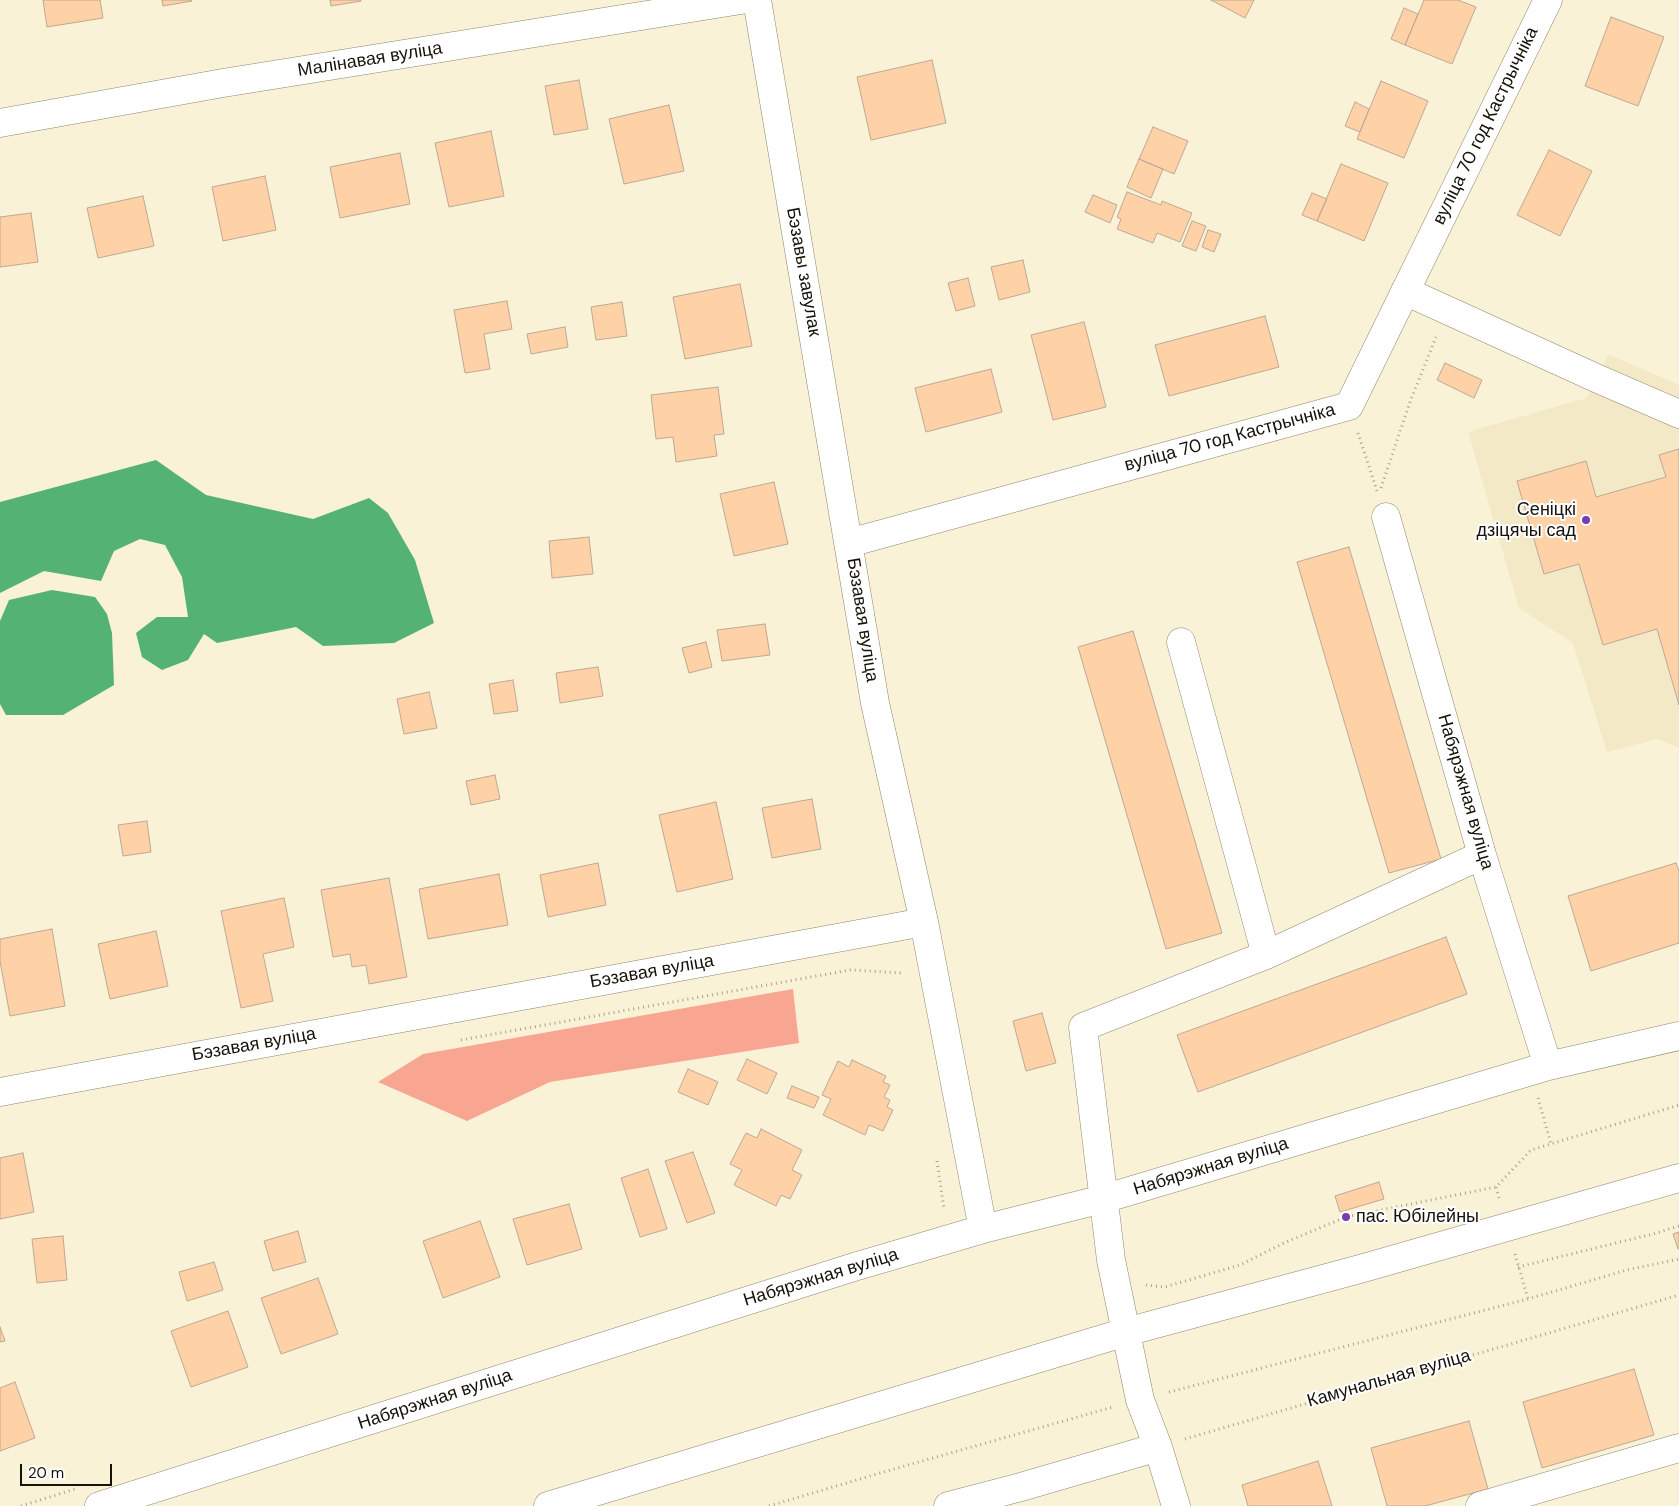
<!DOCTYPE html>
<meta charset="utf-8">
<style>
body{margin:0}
#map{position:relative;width:1679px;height:1506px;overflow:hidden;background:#f9f2d7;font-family:"DM Sans",sans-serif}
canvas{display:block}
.scale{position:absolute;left:20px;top:1464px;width:92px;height:22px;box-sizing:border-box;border:2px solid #151209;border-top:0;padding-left:6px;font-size:15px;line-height:18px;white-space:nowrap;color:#151209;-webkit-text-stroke:4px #fff;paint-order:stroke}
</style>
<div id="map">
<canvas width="1679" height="1506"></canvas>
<div class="scale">20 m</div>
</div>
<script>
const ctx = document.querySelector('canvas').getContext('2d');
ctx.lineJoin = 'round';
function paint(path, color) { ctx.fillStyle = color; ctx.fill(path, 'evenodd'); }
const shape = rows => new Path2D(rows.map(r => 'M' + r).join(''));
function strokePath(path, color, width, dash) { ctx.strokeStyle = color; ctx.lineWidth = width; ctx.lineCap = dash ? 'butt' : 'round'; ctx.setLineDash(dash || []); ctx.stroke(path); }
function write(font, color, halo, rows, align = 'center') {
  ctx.font = font + ' "DM Sans",sans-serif'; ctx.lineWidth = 4; ctx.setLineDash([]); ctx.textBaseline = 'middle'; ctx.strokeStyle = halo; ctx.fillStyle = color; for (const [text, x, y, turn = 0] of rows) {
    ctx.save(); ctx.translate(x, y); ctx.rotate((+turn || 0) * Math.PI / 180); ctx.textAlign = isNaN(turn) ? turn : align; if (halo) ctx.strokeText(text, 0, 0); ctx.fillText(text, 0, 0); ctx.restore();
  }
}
const built = shape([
 [1608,354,1679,385,1679,748,1658,739,1607,752,1573,643,1519,608,1468,432,1587,398]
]);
const forest = shape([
 [793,989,799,1043,550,1082,467,1121,378,1082,423,1054]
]);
const water = shape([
 [156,460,206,495,313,519,369,498,388,513,415,560,434,623,394,643,323,646,296,627,217,643,204,634,188,660,162,670,142,657,136,633,157,617,188,617,182,577,165,545,140,539,114,551,101,581,44,571,0,593,0,502],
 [52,590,95,597,107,614,112,633,114,685,63,715,6,715,0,704,0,621,9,600]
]);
const building = shape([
 [43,0,100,0,103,18,47,27,43,0],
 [162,0,191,0,192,1,163,6,162,0],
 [330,0,361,0,361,1,331,6,330,0],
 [1211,0,1254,0,1245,18,1211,0],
 [1424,0,1458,0,1476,7,1452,64,1405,45,1424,0],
 [1404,8,1418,14,1405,45,1391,39,1404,8],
 [1611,17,1664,37,1638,106,1585,86,1611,17],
 [932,60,946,123,871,140,857,77,932,60],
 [579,80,588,129,554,135,545,86,579,80],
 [1381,81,1428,101,1404,158,1357,139,1381,81],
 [1355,102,1369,109,1360,132,1345,126,1355,102],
 [669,105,684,171,624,184,609,119,669,105],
 [1153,127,1188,141,1174,174,1139,159,1153,127],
 [491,131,504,196,449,207,435,143,491,131],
 [1549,150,1592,171,1560,236,1517,215,1549,150],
 [400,153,410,204,340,218,330,167,400,153],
 [1139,159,1163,169,1151,198,1127,187,1139,159],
 [1341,164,1388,183,1364,241,1317,221,1341,164],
 [265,176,276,230,223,241,212,187,265,176],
 [1127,192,1161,205,1162,201,1192,213,1180,242,1157,233,1153,243,1117,229,1121,219,1117,217,1127,192],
 [1312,193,1327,199,1317,221,1302,215,1312,193],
 [1093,195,1117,205,1110,223,1085,212,1093,195],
 [143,196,154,246,98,258,87,208,143,196],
 [31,213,38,262,0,267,0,217,31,213],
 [1192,221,1206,226,1196,251,1182,246,1192,221],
 [1208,230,1221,234,1214,252,1202,247,1208,230],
 [1023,260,1030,292,999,300,991,267,1023,260],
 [968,278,975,306,956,311,948,283,968,278],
 [740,284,752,346,685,359,673,297,740,284],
 [507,301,512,329,484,334,490,369,465,373,454,310,507,301],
 [622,302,627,336,596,340,591,307,622,302],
 [1265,316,1279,367,1169,396,1155,345,1265,316],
 [1084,322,1106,407,1053,420,1031,335,1084,322],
 [565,327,568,347,531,354,527,334,565,327],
 [1445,363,1482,380,1474,398,1437,380,1445,363],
 [991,369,1002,412,926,432,915,388,991,369],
 [718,387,724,434,714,435,717,456,676,462,673,437,656,439,651,395,718,387],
 [1679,449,1679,705,1657,629,1603,645,1579,564,1544,574,1517,481,1586,461,1596,497,1666,477,1659,455,1679,449],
 [774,482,788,544,734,556,720,494,774,482],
 [589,537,593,574,552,578,549,541,589,537],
 [1349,547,1441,859,1389,873,1297,562,1349,547],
 [765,624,770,655,722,661,717,630,765,624],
 [1133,631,1222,933,1166,949,1078,647,1133,631],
 [706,642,712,667,689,673,682,648,706,642],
 [598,667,603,696,560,703,556,673,598,667],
 [513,680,518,711,494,714,489,684,513,680],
 [429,692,437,728,404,734,397,699,429,692],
 [495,775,500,799,471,805,466,781,495,775],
 [812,799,821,849,772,858,762,808,812,799],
 [716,802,733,879,677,892,659,815,716,802],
 [147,821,151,852,123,856,118,825,147,821],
 [598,863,606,905,548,917,540,875,598,863],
 [1676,863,1679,871,1679,943,1591,971,1568,896,1676,863],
 [499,874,508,925,428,939,419,889,499,874],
 [389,878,407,977,369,984,366,965,352,967,350,954,333,957,321,890,389,878],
 [284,898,294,947,263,954,273,1001,241,1008,221,911,284,898],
 [52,929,65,1006,10,1016,0,961,0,939,52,929],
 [156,931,168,986,110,999,98,944,156,931],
 [1446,937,1467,994,1198,1092,1177,1035,1446,937],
 [1042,1013,1056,1063,1026,1071,1013,1021,1042,1013],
 [747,1059,777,1073,767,1094,737,1080,747,1059],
 [852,1060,886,1076,883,1082,890,1085,884,1097,890,1100,887,1107,893,1110,883,1131,869,1125,865,1135,823,1115,831,1099,822,1095,838,1061,849,1067,852,1060],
 [688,1069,718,1082,708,1105,678,1092,688,1069],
 [792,1086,819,1097,814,1108,787,1098,792,1086],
 [761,1129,802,1150,792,1170,802,1175,790,1199,781,1195,776,1206,734,1185,742,1170,730,1164,746,1133,757,1138,761,1129],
 [693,1152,715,1213,687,1223,665,1161,693,1152],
 [23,1153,34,1212,0,1219,0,1158,23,1153],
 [648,1169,667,1229,640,1237,621,1178,648,1169],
 [1379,1182,1384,1199,1340,1212,1335,1196,1379,1182],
 [569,1204,582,1249,527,1265,513,1219,569,1204],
 [480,1221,500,1277,443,1298,423,1241,480,1221],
 [298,1231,306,1262,273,1271,264,1241,298,1231],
 [1679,1232,1679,1249,1678,1249,1673,1234,1679,1232],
 [63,1236,67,1280,37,1283,32,1239,63,1236],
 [214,1262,223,1290,187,1301,179,1272,214,1262],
 [318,1278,338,1334,281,1354,261,1298,318,1278],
 [228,1311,248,1367,191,1387,171,1331,228,1311],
 [0,1327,5,1341,0,1342,0,1327],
 [1634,1369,1654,1435,1542,1468,1523,1402,1634,1369],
 [15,1382,35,1438,0,1451,0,1388,15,1382],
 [1469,1421,1488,1489,1425,1506,1387,1506,1371,1448,1469,1421],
 [1318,1461,1332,1506,1248,1506,1242,1485,1318,1461]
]);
const path = shape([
 [1358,433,1377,491],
 [1381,488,1410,402,1436,337],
 [461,1040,850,970,903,973],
 [1538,1098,1551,1144],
 [937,1161,944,1209],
 [1499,1198,1496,1187,1531,1150,1679,1105],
 [1515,1254,1528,1299],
 [1518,1267,1653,1234,1679,1226],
 [1146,1285,1165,1287,1240,1265,1286,1242,1346,1217,1496,1187],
 [1169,1392,1528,1299,1627,1270,1679,1259],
 [1185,1439,1679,1295],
 [21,1506,75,1489],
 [769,1506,887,1471,1113,1407]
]);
const minor = shape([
 [757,0,875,703,924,922,983,1229],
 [0,123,223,83,741,0],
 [1405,291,1596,378,1679,414],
 [1386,517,1482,855,1548,1066],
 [849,543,1349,406,1548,0],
 [1181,642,1266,955],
 [0,1092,924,922],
 [99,1506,854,1267,983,1229,1103,1199,1548,1066,1679,1036],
 [548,1506,1126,1332,1360,1269,1679,1178],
 [948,1506,1021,1487,1158,1447],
 [1176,1506,1158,1447,1140,1400,1111,1260,1083,1027,1266,955,1482,855],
 [1480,1506,1679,1448]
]);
const markers = [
 [1586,520,5,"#7b3bb0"],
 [1346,1217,5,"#7b3bb0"]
];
const streetNames = [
 ["Малінавая вуліца",370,60,-9],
 ["вуліца 70 год Кастрычніка",1486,126,-64],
 ["Бэзавы завулак",803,272,80],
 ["вуліца 70 год Кастрычніка",1230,438,-15],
 ["Бэзавая вуліца",862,620,81],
 ["Набярэжная вуліца",1465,792,74],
 ["Бэзавая вуліца",652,972,-10],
 ["Бэзавая вуліца",254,1045,-10],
 ["Набярэжная вуліца",1211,1167,-17],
 ["Набярэжная вуліца",821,1278,-17],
 ["Камунальная вуліца",1389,1379,-16],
 ["Набярэжная вуліца",435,1400,-18]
];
const poiNames = [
 ["Сеніцкі",1576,510],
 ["дзіцячы сад",1576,531],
 ["пас. Юбілейны",1356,1217,"left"]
];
paint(built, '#f3e9c6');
paint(forest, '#f8a692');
paint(water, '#54b275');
paint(building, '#ffd1a6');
strokePath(building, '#bda895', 1);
strokePath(minor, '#8f876f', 29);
strokePath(path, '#a8a38e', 3, [1, 4]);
strokePath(minor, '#fff', 28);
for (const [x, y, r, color] of markers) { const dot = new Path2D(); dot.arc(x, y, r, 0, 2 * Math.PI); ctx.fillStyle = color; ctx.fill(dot); strokePath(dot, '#fff', 2); }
write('18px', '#151209', '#fff', streetNames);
write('18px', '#151209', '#fff', poiNames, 'right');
</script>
